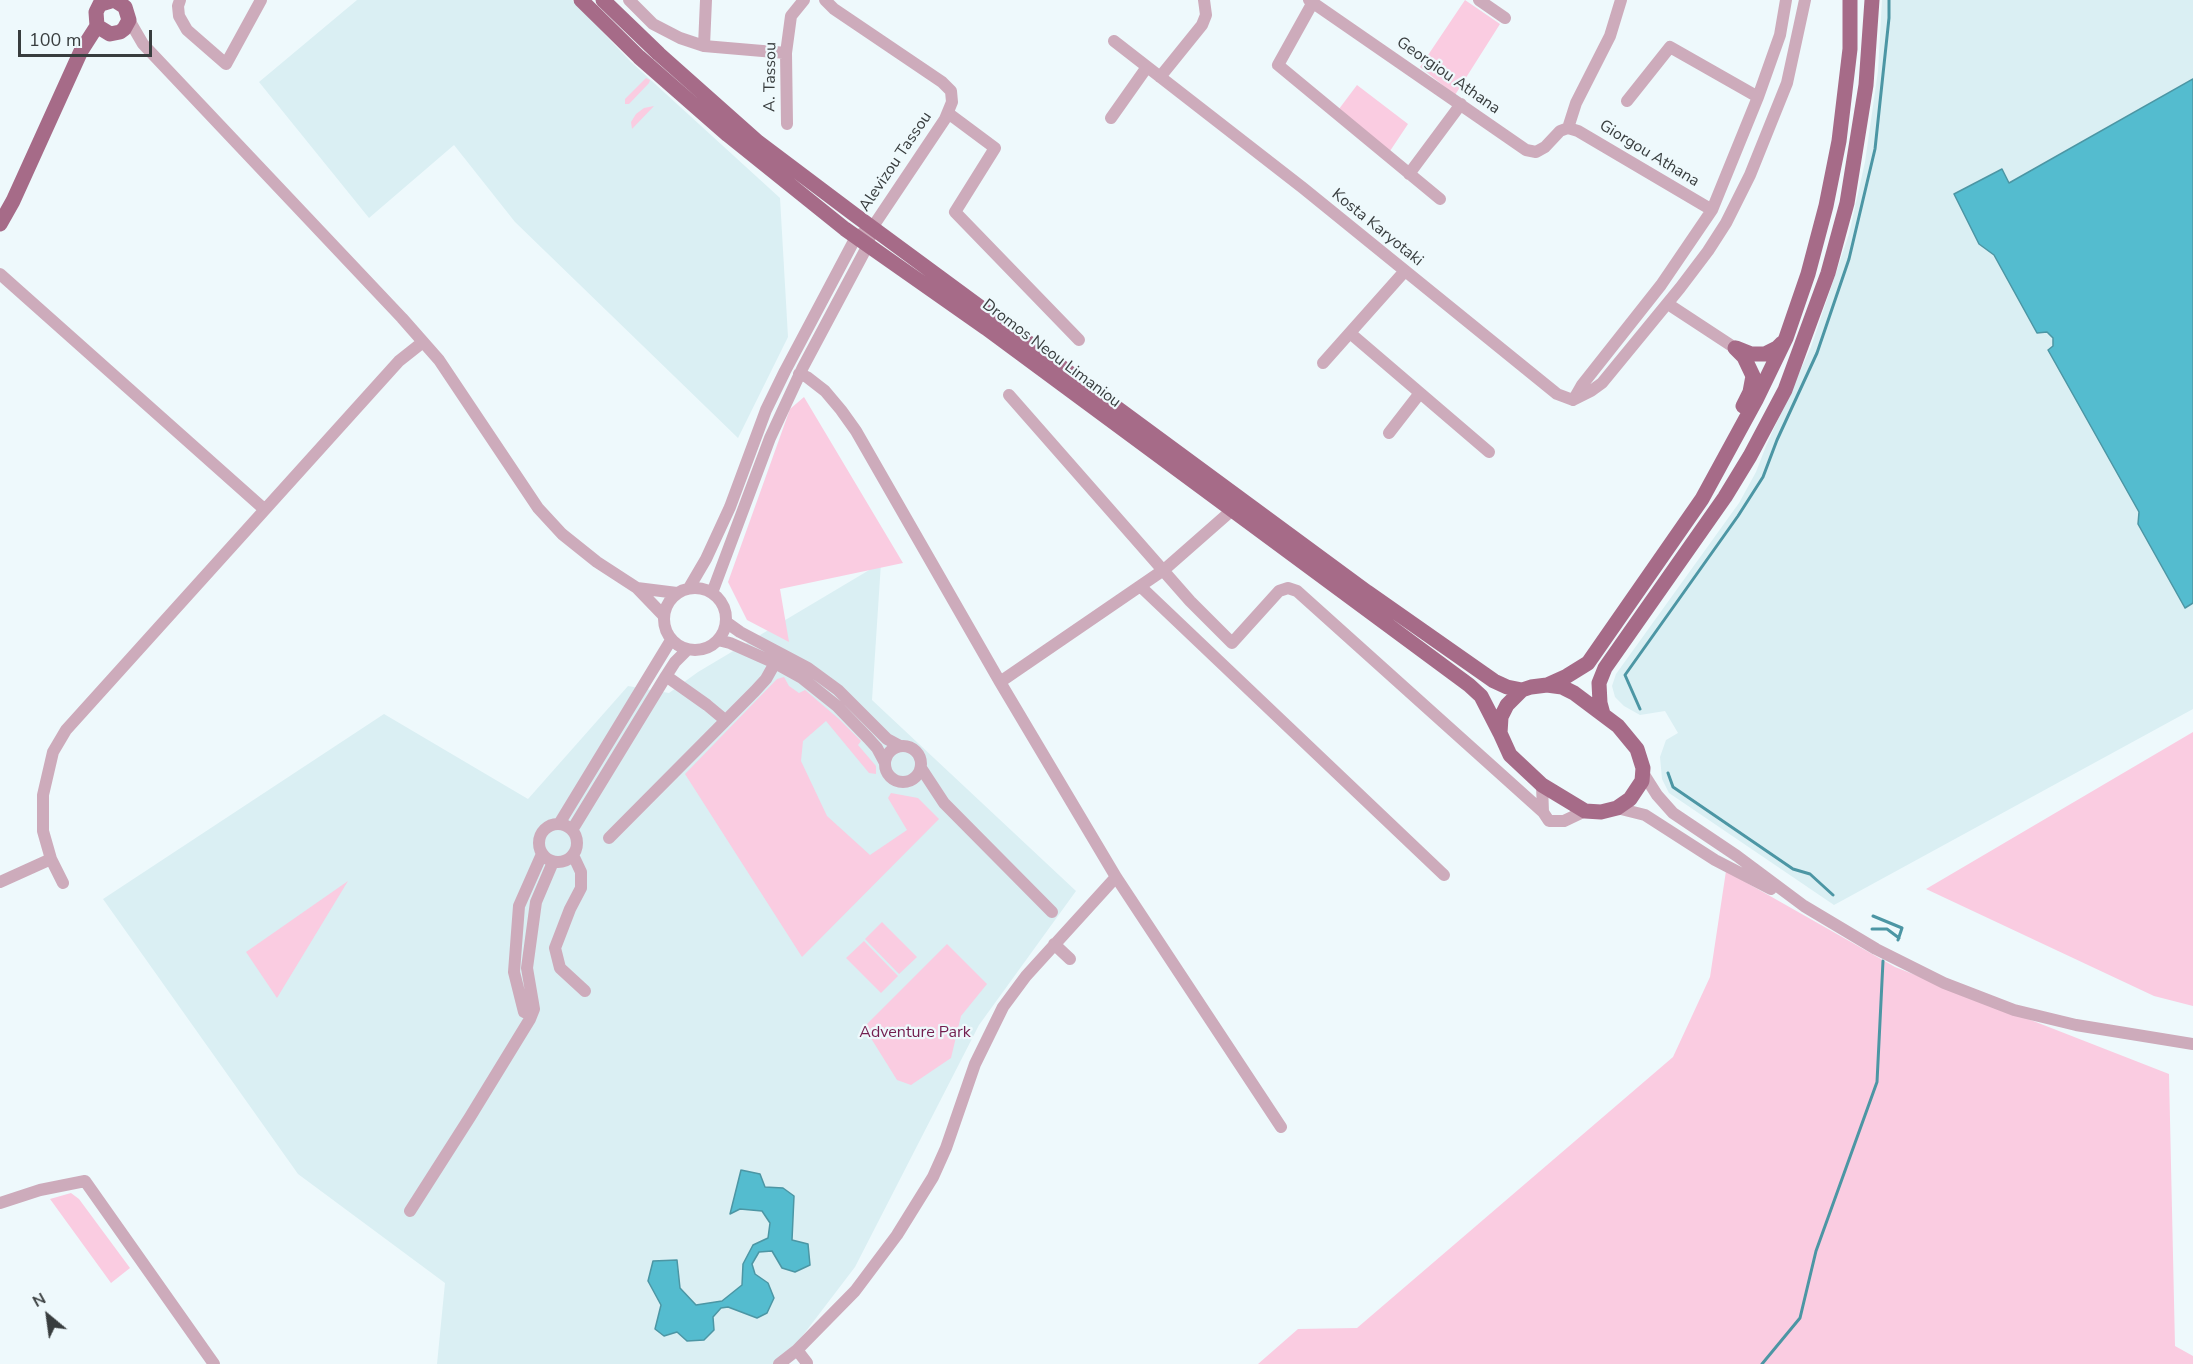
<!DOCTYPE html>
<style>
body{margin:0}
#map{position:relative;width:2193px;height:1364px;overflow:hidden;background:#eef9fc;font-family:"Nunito Sans",sans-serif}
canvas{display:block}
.north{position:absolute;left:18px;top:1286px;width:60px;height:60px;-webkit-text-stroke:4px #eef9fc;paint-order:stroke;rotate:331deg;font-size:16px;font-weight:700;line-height:24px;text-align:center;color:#383d3e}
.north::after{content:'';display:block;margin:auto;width:21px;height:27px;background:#383d3e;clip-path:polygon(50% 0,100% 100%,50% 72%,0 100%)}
.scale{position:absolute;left:18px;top:30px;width:134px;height:27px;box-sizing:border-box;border:3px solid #383d3e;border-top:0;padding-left:8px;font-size:18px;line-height:21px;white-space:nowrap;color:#383d3e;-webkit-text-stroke:4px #eef9fc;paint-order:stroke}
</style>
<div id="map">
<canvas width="2193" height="1364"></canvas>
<div class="north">N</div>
<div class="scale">100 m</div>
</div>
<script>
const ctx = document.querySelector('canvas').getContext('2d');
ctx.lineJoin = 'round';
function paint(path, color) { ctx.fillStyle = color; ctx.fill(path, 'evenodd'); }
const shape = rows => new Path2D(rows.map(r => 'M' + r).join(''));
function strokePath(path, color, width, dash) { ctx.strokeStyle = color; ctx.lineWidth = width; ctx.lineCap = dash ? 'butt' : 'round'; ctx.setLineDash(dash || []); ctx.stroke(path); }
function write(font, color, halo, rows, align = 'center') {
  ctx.font = font + ' "Nunito Sans",sans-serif'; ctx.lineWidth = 4.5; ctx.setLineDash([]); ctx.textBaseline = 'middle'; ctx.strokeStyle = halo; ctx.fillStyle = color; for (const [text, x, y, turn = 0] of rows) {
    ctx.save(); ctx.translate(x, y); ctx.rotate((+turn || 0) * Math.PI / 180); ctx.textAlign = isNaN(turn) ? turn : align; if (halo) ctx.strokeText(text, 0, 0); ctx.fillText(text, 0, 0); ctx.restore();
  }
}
const built = shape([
 [357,0,572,0,631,62,780,198,788,337,738,438,515,222,454,145,369,218,259,82],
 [1882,0,2193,0,2193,79,2009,183,2001,169,1979,244,1994,255,2037,332,2047,331,2053,338,2053,346,2048,349,2139,512,2138,524,2184,607,2193,603,2193,709,1834,905,1669,793,1662,779,1660,757,1666,740,1678,733,1665,711,1640,715,1624,706,1615,697,1612,686,1616,674,1739,503,1756,472,1766,446,1811,347,1849,234,1865,162,1878,71],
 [881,563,872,700,1076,891,979,1025,855,1267,781,1364,437,1364,445,1283,298,1174,103,899,384,714,528,799,628,686,669,693,698,672]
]);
const green = shape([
 [1465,0,1500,24,1455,95,1420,67],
 [646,78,650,80,649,83,629,104,625,104,625,99],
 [1357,85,1408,124,1388,154,1336,113],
 [654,106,632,129,631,122,636,114,644,108],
 [804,397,903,563,780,589,789,642,747,620,728,582,790,409],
 [784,677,789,686,799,693,805,690,839,719,861,741,858,745,876,766,876,774,869,773,826,721,803,741,801,761,827,816,870,855,907,830,888,798,891,793,918,798,939,819,802,957,685,774,777,679],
 [2193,732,2193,1006,2154,996,1926,889],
 [1726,871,1895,967,2169,1074,2175,1346,2193,1356,2193,1364,1258,1364,1298,1329,1357,1328,1673,1057,1710,977],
 [348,881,277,998,246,952],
 [882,922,917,957,899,974,865,939],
 [864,941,898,976,881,993,846,958],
 [947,944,987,984,961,1016,951,1058,911,1085,897,1080,864,1027],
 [71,1193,79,1199,130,1268,111,1283,50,1199]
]);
const water = shape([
 [2193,79,2193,603,2185,608,2138,524,2139,512,2048,350,2053,346,2053,338,2047,332,2037,333,1994,255,1979,244,1954,194,2002,169,2009,183,2193,79],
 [741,1170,760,1174,765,1187,783,1188,794,1196,792,1240,808,1244,810,1265,795,1272,782,1268,772,1251,759,1252,752,1264,755,1274,768,1283,774,1298,767,1313,757,1318,728,1307,721,1308,713,1317,714,1330,704,1340,687,1341,677,1332,664,1336,655,1329,661,1305,648,1281,653,1261,677,1260,680,1288,696,1305,722,1301,742,1285,743,1264,753,1245,768,1238,770,1223,762,1211,740,1209,730,1214,741,1170]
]);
const stream = shape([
 [1640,709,1625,675,1738,516,1763,477,1777,440,1817,353,1849,259,1875,149,1889,18,1889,0],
 [1668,773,1673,787,1793,869,1810,874,1833,895],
 [1873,916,1902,928,1898,940],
 [1872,929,1887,929,1899,938],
 [1762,1364,1800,1318,1816,1251,1877,1082,1883,961]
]);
const minor = shape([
 [180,0,178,6,179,16,187,30,226,64,261,0],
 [629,0,653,24,680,38,704,46,786,53],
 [1309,0,1526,150,1536,152,1545,147,1560,131,1568,128],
 [1479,0,1505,18],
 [1313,2,1278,65,1440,199],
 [129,20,143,44,402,318,439,360,538,508,562,534,597,562,637,588,663,615],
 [1114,41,1303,188,1557,394,1573,400],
 [704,46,706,0],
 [1160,77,1202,25,1206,15,1204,0],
 [1627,101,1670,47,1758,97],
 [948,113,995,148,955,212,1079,340],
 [1111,118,1147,67],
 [787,124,786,53,791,16,804,0],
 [1568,128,1578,131,1712,210],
 [1568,128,1576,103,1610,36,1621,0],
 [1409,174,1461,104],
 [0,274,264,509],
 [1668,304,1735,348],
 [1350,333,1489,452],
 [1323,363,1404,272],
 [799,374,807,377,825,391,841,410,856,431,1000,682,1116,877,1281,1127],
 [1009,395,1190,601,1232,643,1279,591,1288,588,1297,591,1543,812,1549,821,1564,821,1585,811],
 [1574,399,1582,385,1661,285,1712,210,1758,97,1780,35,1786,0],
 [1573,400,1591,391,1602,383,1680,288,1708,251,1726,223,1750,175,1787,83,1805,0],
 [1389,433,1420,393],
 [1140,586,1444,875],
 '664 619a31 31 0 1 1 62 0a31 31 0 1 1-62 0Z',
 [637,588,677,593],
 [689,588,706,559,730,507,766,410,785,371,856,237,863,233],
 [712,593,770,438,803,367,868,245,872,228,945,119,952,102,951,91,942,82,834,9,825,0],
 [726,622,740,632,808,668,838,690,887,739,900,746],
 [718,640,730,643,775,663,802,678,837,706,868,738,877,748,885,763],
 [666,676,707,705,725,720],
 [1000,682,1165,569,1231,511],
 '885 764a18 18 0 1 1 36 0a18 18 0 1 1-36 0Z',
 [921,768,944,803,1052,912],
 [1643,773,1657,795,1673,813,1737,856,1804,906,1876,949,1944,983,2014,1010,2076,1025,2193,1044],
 [1542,785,1543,812],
 [1617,808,1645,815,1715,860,1771,889],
 '539 843a19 19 0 1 1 38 0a19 19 0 1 1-38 0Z',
 [559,824,671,640],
 [572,830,666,676,675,662,687,650],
 [609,838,755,691,766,679,775,663],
 [573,855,581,872,581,888,570,909,555,948,560,968,585,991],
 [0,882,51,859],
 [63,883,51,859,43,831,43,795,53,752,66,730,399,361,423,342],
 [1054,944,1070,959],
 [530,1015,524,1012,514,972,519,906,542,854],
 [0,1203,40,1190,85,1181,214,1364],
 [410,1211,470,1117,530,1019,534,1009,527,968,536,902,553,862],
 [797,1350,807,1363],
 [779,1364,797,1350,855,1291,897,1235,933,1177,946,1148,975,1064,1003,1007,1026,976,1116,877]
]);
const major = shape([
 [581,0,639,57,728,135,845,229,986,328,1469,685,1481,696,1500,733],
 [603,0,659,54,758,142,855,215,1367,592,1494,681,1507,687,1522,690],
 [101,4,114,0,125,7,129,20,124,29,120,32,110,34,97,26,96,12,102,0],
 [0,224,13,201,81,51,97,26],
 [1735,348,1744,357,1753,376,1750,392,1743,406],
 [1736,348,1751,354,1765,354,1777,348,1782,343],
 [1547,685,1562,687,1574,693,1618,726,1637,749,1643,768,1642,781,1630,799,1617,808,1601,812,1585,811,1542,785,1510,755,1500,733,1501,717,1507,705,1522,690,1531,687,1547,685,1567,676,1588,663,1702,499,1756,400,1786,338,1808,274,1826,206,1839,141,1850,49,1850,0],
 [1603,714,1600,703,1599,683,1605,668,1725,497,1750,456,1785,390,1828,273,1847,203,1866,85,1872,0]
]);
const streetNames = [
 ["Georgiou Athana",1448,76,35],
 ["A. Tassou",771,77,-89],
 ["Giorgou Athana",1649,154,31],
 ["Alevizou Tassou",896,162,-56],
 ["Kosta Karyotaki",1377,228,39],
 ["Dromos Neou Limaniou",1051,354,37]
];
const parkNames = [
 ["Adventure Park",915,1033]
];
paint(built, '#daeff3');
paint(green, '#facce1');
paint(water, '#54bccf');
strokePath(water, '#4c96a4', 1.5);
strokePath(stream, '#4c96a4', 3);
strokePath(minor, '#cdabbb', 12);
strokePath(major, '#a66b88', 15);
write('16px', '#383d3e', '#eef9fc', streetNames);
write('16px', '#731e4f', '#eef9fc', parkNames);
</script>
